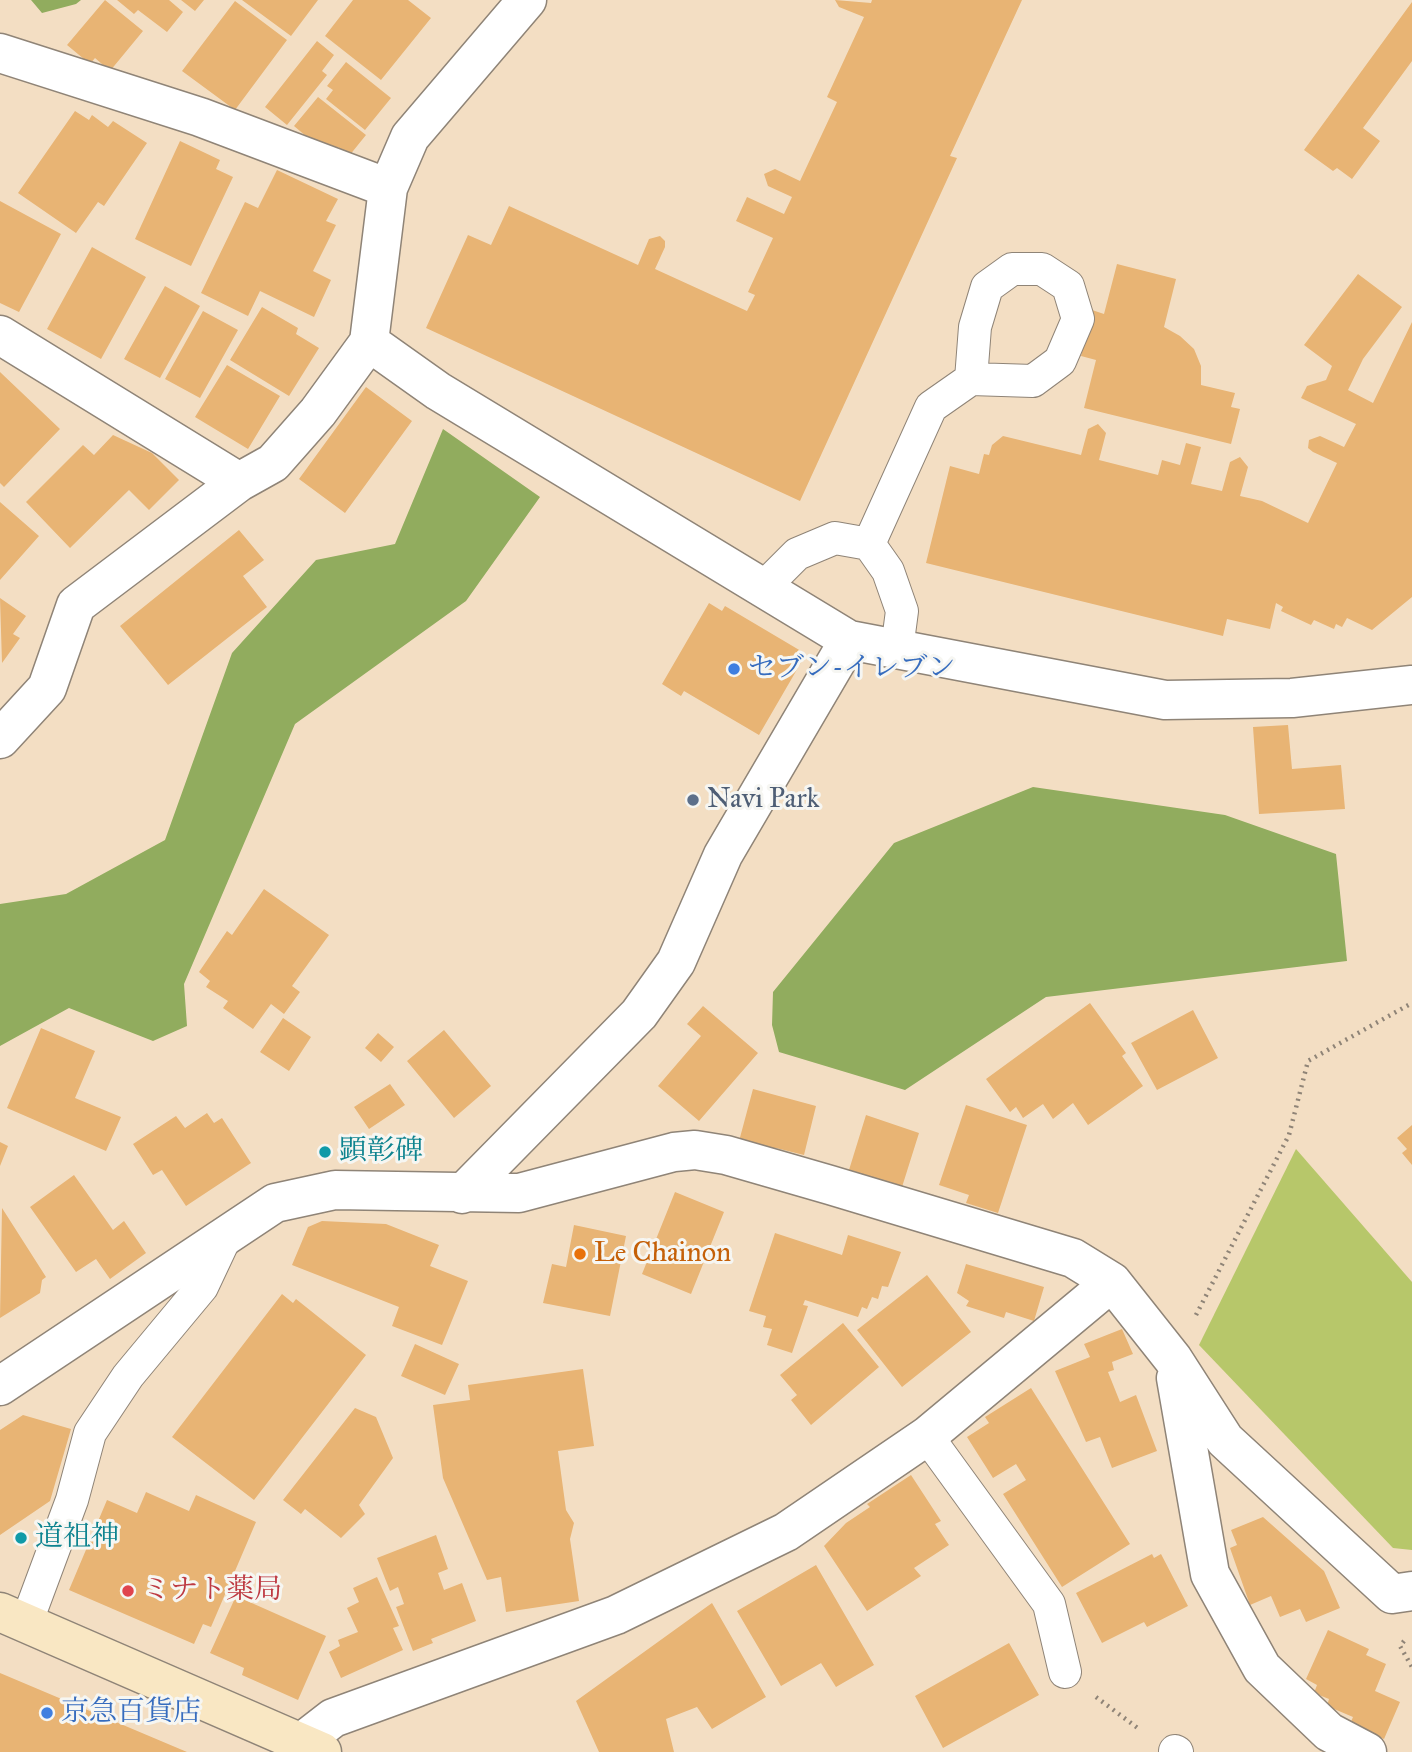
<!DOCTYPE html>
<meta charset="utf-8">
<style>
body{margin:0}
canvas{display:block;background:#f3dec3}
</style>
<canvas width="1412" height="1752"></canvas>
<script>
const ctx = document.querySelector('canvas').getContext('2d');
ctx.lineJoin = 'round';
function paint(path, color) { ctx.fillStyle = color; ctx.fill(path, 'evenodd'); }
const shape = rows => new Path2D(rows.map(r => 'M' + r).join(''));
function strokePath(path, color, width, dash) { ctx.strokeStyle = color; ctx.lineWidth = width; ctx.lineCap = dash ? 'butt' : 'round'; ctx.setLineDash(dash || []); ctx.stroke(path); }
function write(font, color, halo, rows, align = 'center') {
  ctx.font = font + ' "IM FELL Great Primer","Noto Serif JP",serif'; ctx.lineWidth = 6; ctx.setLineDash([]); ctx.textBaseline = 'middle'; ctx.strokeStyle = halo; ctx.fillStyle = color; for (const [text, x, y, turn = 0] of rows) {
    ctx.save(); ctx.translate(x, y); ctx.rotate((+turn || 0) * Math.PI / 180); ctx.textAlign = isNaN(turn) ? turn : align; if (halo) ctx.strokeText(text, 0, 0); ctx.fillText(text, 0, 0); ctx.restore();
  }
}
const green = shape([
 [1296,1149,1412,1282,1412,1550,1393,1548,1199,1345]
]);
const forest = shape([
 [31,0,81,0,76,4,42,13],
 [443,429,540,497,466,601,295,724,184,984,187,1026,153,1041,69,1008,0,1046,0,904,66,894,165,840,232,653,316,560,395,544],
 [1033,787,1225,815,1336,854,1347,961,1046,997,905,1090,779,1052,772,1025,773,992,894,843]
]);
const building = shape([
 [105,0,143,31,110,71,95,58,90,64,67,45],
 [117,0,169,0,183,12,167,32,138,10,134,14],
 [181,0,204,0,195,11],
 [242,0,318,0,291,36],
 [353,0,408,0,431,18,381,80,325,36],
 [835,0,871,3,872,0,1022,0,950,156,957,158,800,501,426,328,468,235,491,245,509,206,638,265,649,239,660,236,665,241,665,247,655,269,747,311,755,295,748,292,773,238,736,221,747,197,784,214,792,197,768,186,764,174,775,169,800,181,837,102,827,97,864,17,839,7],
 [235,1,287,40,235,110,182,71],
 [1412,2,1412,61,1363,128,1380,141,1352,179,1337,168,1333,171,1304,150],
 [317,41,334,55,322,71,327,75,287,125,265,107],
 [346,62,391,98,365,130,326,99,333,90,327,86],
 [318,97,366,135,349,156,338,147,328,149,320,142,313,142,294,126],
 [75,111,89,120,92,115,108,127,113,121,147,143,104,206,98,202,76,233,18,193],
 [180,141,220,160,216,169,233,177,191,266,135,239],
 [277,170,338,199,326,221,336,225,313,271,331,280,314,317,260,291,248,316,201,293,245,202,258,208],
 [0,201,61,234,19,312,0,303],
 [92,247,146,277,101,359,47,329],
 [1117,264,1176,279,1164,327,1180,336,1194,349,1201,366,1201,385,1235,393,1231,407,1240,409,1231,444,1084,408,1096,360,1081,356,1092,310,1104,314],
 [1358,274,1402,307,1363,359,1348,390,1373,403,1412,322,1412,597,1372,630,1347,618,1342,627,1336,624,1334,629,1314,620,1311,625,1281,611,1283,607,1276,603,1270,629,1227,619,1223,636,926,563,950,466,979,474,984,454,989,455,992,445,1003,436,1081,455,1088,429,1098,424,1106,433,1099,460,1158,475,1162,460,1180,465,1186,443,1201,447,1191,484,1222,491,1230,462,1240,457,1248,467,1240,496,1262,501,1308,523,1337,463,1313,452,1308,448,1309,440,1320,436,1344,447,1356,424,1301,398,1307,386,1326,380,1332,366,1304,345],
 [165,286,200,306,160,378,124,359],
 [262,307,298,328,296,334,319,348,289,396,230,360],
 [203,311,238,330,200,398,165,379],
 [227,365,280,396,248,449,195,417],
 [0,372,60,429,4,487,0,483],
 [366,387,412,421,345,513,299,479],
 [113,435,152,453,179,480,149,510,129,490,70,548,26,502,83,445,94,455],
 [0,502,39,536,0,580],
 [239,530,264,560,243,576,267,607,168,685,120,626],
 [0,598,26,616,13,634,20,638,2,663],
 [709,603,722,611,725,606,806,654,759,735,684,691,681,696,662,684],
 [1288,725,1292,769,1341,765,1345,809,1259,814,1253,727],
 [264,889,329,935,292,986,300,992,284,1014,271,1004,253,1029,223,1008,228,1001,206,987,210,981,199,972,227,931,232,935],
 [1090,1003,1126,1053,1122,1056,1143,1086,1088,1125,1073,1103,1053,1119,1043,1104,1023,1118,1016,1107,1010,1112,986,1079],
 [703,1006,758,1053,699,1121,658,1086,701,1036,687,1024],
 [1193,1010,1218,1058,1157,1090,1131,1043],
 [283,1018,311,1037,289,1071,260,1052],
 [41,1028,95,1051,75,1098,121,1117,106,1151,7,1108],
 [444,1030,491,1086,454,1118,407,1061],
 [378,1033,394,1047,381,1062,365,1048],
 [390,1084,405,1105,369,1129,354,1107],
 [753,1089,816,1106,804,1155,776,1148,774,1155,738,1145],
 [966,1105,1027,1125,998,1213,966,1203,969,1195,939,1185],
 [207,1113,214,1123,222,1118,251,1163,186,1206,162,1170,153,1175,133,1144,176,1116,185,1128],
 [866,1115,919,1133,902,1187,849,1170],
 [1412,1125,1412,1165,1402,1153,1407,1149,1397,1138],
 [0,1142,8,1146,0,1166],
 [74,1175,113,1230,124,1221,146,1253,110,1279,96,1259,76,1272,30,1207],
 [675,1192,724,1212,691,1294,642,1274],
 [2,1208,46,1277,42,1280,40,1293,0,1318],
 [322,1221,386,1224,439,1245,430,1266,468,1281,442,1345,392,1326,399,1307,292,1265,308,1227],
 [574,1225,626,1236,610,1316,543,1303,552,1264,566,1267],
 [775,1233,842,1255,848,1235,901,1252,888,1287,882,1286,878,1299,872,1297,867,1309,862,1307,858,1317,805,1300,803,1305,808,1306,792,1353,767,1345,772,1329,763,1327,766,1316,749,1311],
 [966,1264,1044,1287,1034,1321,1006,1312,1004,1318,966,1306,969,1301,957,1293],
 [927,1275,971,1332,902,1387,857,1330],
 [282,1294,293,1303,296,1299,366,1355,254,1500,172,1437],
 [843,1323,879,1367,811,1425,791,1400,797,1395,780,1375],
 [1122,1329,1133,1354,1112,1362,1114,1370,1108,1372,1120,1402,1136,1395,1157,1451,1112,1468,1100,1437,1086,1442,1055,1371,1090,1357,1084,1344],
 [415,1344,459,1364,445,1395,401,1376],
 [583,1369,594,1446,558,1451,566,1510,574,1523,570,1539,579,1601,506,1612,501,1577,487,1580,443,1478,433,1405,470,1400,468,1385],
 [1031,1388,1130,1544,1062,1587,1003,1494,1026,1480,1016,1464,993,1478,967,1437,989,1423,985,1417],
 [355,1408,376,1417,393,1458,359,1505,365,1514,341,1538,305,1509,301,1514,283,1500],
 [23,1415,71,1429,50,1501,0,1535,0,1430],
 [911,1475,941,1521,935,1524,949,1545,914,1568,921,1576,867,1611,824,1546,846,1523,870,1507,867,1504],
 [146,1492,189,1511,196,1495,256,1522,211,1627,203,1624,194,1644,69,1590,107,1500,137,1513],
 [1263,1517,1324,1571,1340,1608,1306,1622,1300,1609,1280,1617,1271,1596,1250,1605,1230,1548,1237,1545,1231,1530],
 [436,1535,448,1569,438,1573,444,1590,462,1583,476,1621,431,1639,433,1643,413,1651,396,1607,404,1604,398,1587,390,1591,377,1558],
 [1152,1554,1154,1558,1161,1554,1188,1606,1147,1627,1144,1622,1102,1643,1076,1593],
 [816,1565,874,1665,836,1687,821,1663,781,1686,737,1611],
 [377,1577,399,1626,393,1628,403,1650,341,1678,329,1652,340,1646,338,1640,358,1632,347,1608,359,1602,353,1588],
 [236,1596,326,1636,298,1700,242,1675,244,1668,210,1653],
 [712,1603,766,1697,712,1729,697,1707,666,1719,674,1752,599,1752,576,1701],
 [1328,1630,1369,1649,1366,1655,1386,1664,1375,1691,1400,1702,1384,1739,1350,1724,1353,1717,1327,1706,1329,1699,1314,1693,1317,1685,1306,1679],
 [1009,1643,1039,1695,943,1748,915,1696],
 [0,1673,187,1752,0,1752]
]);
const path = shape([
 [1196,1315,1289,1135,1308,1061,1412,1003],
 [1404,1641,1400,1646,1412,1667],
 [1096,1697,1139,1729]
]);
const lane = shape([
 [869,544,931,407,971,379,975,327,987,287,1012,269,1042,269,1068,286,1078,319,1060,361,1033,381,971,379],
 [763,588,797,554,835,538,869,544,888,571,902,611,897,649],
 [927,1436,1049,1604,1065,1672],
 [27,1621,72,1500,90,1433,128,1376,202,1287,226,1236],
 [1175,1751,1177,1752]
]);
const street = shape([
 [527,0,410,137,388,188,369,342,438,391,849,640,1165,700,1292,698,1412,685],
 [0,53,200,117,388,188],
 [0,335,239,482],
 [0,739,47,688,76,605,239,482,273,463,318,412,369,342],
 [462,1194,639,1014,676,962,723,855,849,640],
 [1176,1378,1210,1574,1262,1668,1329,1732,1367,1752],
 [0,1386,275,1203,335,1190,519,1193,674,1152,695,1150,726,1155,830,1185,1073,1258,1112,1282,1173,1359,1225,1440,1392,1594,1412,1591],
 [302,1742,333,1718,616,1615,786,1532,927,1436,1112,1282]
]);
const secondary = shape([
 [0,1612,322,1752]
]);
const markers = [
 [734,669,7,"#3f7fe0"],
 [693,800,7,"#5c6f8a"],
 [325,1152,7,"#0f9aa8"],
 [580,1254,7,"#e8710a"],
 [21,1538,7,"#0f9aa8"],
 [128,1591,7,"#e0444e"],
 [47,1713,7,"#3f7fe0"]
];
const shopNames = [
 ["セブン-イレブン",748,669],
 ["京急百貨店",61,1713]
];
const serviceNames = [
 ["Navi Park",707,800]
];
const cultureNames = [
 ["顕彰碑",339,1152],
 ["道祖神",35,1538]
];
const foodNames = [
 ["Le Chainon",594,1254]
];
const healthNames = [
 ["ミナト薬局",142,1591]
];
paint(green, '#b7c76a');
paint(forest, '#91ac5e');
paint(building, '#e8b474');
strokePath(lane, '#8f8477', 34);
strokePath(street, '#8f8477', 41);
strokePath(secondary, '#8f8477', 41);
strokePath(path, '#8f8477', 4.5, [2, 5]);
strokePath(lane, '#fff', 32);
strokePath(street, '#fff', 38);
strokePath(secondary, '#f9e7c3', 38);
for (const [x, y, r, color] of markers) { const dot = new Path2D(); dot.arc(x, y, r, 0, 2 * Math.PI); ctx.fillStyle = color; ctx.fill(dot); strokePath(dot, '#f6f6f2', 2.5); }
write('28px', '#366cbe', '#f6f6f2', shopNames, 'left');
write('28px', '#4e5e75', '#f6f6f2', serviceNames, 'left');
write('28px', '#0d838f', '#f6f6f2', cultureNames, 'left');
write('28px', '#c56008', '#f6f6f2', foodNames, 'left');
write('28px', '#be3a42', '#f6f6f2', healthNames, 'left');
</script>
